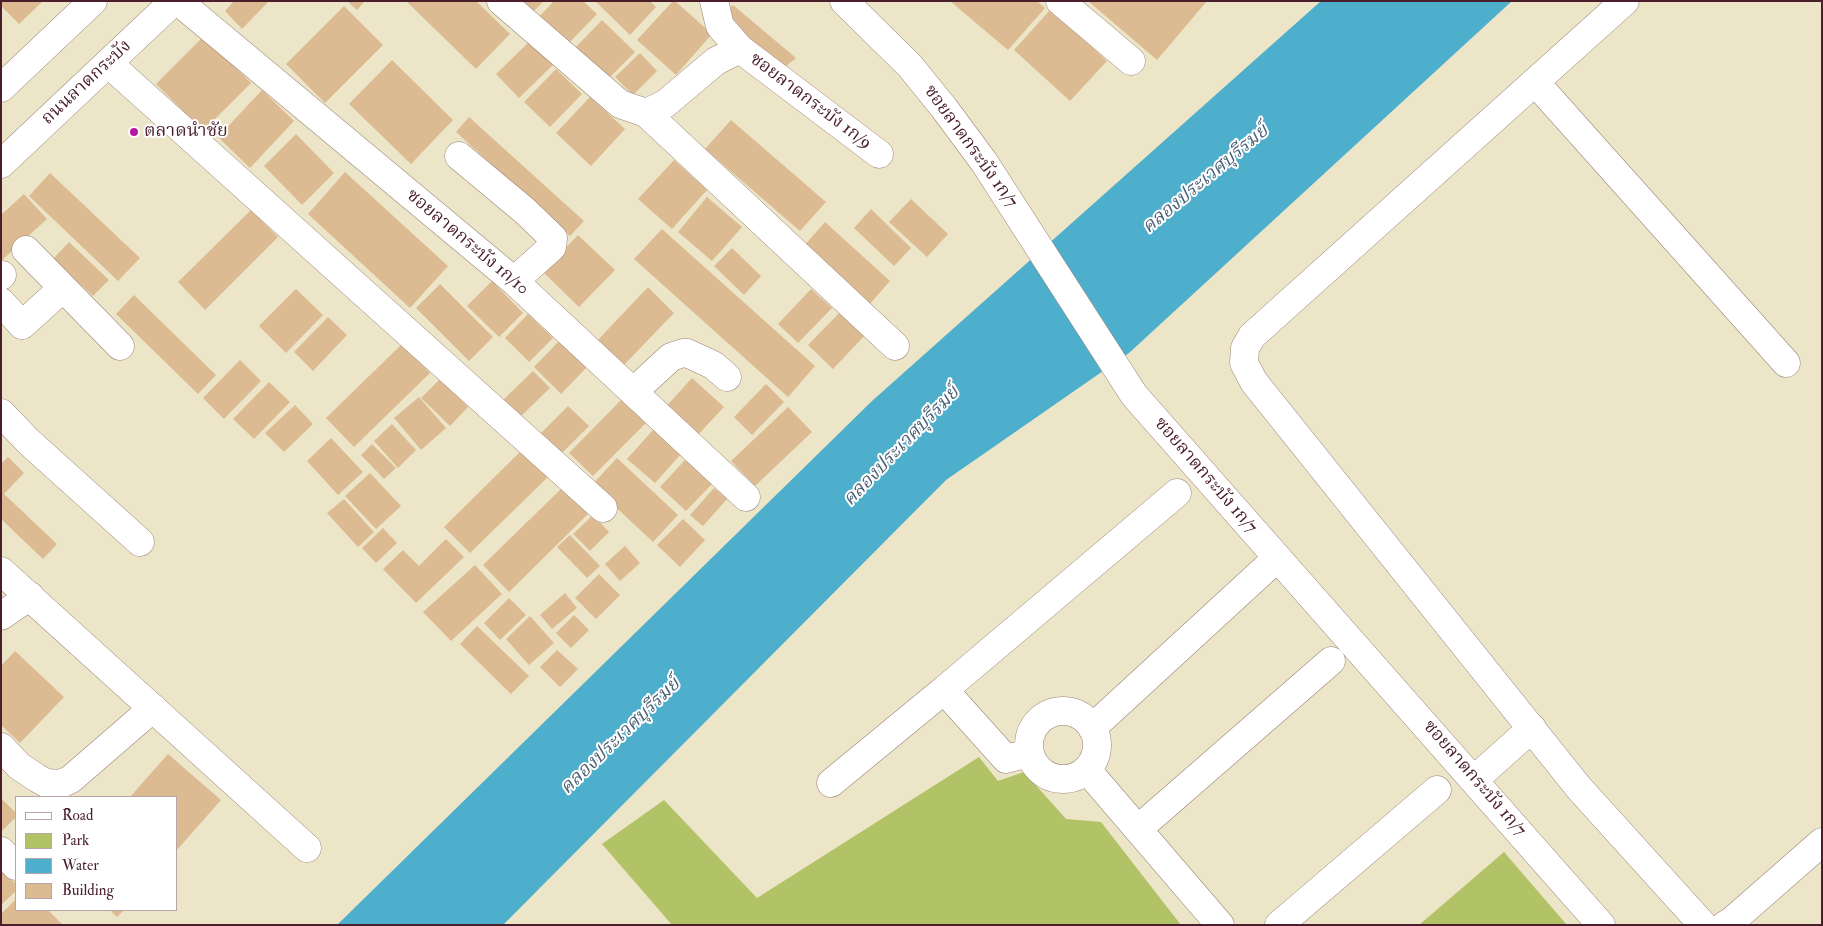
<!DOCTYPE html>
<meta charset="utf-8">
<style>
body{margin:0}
#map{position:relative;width:1823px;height:926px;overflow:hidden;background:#ede5c7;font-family:"IM FELL Double Pica",serif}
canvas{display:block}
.frame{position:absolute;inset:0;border:2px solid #4a1f2b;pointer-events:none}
.legend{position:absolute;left:15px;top:796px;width:162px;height:115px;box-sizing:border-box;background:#fff;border:1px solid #b7a5aa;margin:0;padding:6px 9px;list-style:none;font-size:15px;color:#4a1f2b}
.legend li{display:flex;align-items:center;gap:10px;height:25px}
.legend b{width:25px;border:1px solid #b7a5aa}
</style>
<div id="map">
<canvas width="1823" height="926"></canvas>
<div class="frame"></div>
<ul class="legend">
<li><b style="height:6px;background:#fff"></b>Road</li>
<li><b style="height:14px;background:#b1c366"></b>Park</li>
<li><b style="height:14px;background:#4dafcc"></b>Water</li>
<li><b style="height:14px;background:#dcbb92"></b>Building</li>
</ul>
</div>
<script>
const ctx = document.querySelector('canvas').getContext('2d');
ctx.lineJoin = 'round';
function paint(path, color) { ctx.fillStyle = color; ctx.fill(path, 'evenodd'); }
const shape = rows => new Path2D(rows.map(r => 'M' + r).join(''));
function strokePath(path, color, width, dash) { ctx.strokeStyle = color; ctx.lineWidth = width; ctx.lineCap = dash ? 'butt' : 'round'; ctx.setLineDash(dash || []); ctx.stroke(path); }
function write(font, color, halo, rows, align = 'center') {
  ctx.font = font + ' "IM FELL Double Pica","Noto Serif Thai",serif'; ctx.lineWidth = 4; ctx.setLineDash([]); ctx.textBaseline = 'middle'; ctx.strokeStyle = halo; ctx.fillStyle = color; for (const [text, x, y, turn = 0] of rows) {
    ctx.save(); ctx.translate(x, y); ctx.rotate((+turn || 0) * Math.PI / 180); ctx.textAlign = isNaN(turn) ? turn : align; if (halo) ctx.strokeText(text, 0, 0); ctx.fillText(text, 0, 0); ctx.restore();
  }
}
const green = shape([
 [979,757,998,781,1024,772,1066,819,1101,822,1181,925,672,925,602,844,664,800,757,898],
 [1504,852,1567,925,1419,925]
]);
const water = shape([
 [1321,1,1512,1,1129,353,946,480,503,925,337,925,872,401]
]);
const building = shape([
 [1,1,43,1,19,24,1,6],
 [234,1,269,1,242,29,225,11],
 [347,1,365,1,357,10],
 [406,1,476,1,510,34,476,69],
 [511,1,544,1,528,17],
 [554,1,583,1,597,14,567,45,538,18],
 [595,1,650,1,656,7,630,35],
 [673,1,675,1,712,34,676,75,637,40],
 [950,1,1037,1,1045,8,1008,50],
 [1088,1,1207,1,1157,60],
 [733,5,796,58,779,72,722,16],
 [344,6,383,45,325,103,286,64],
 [1051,9,1107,61,1070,101,1014,50],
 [602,20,635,52,607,80,575,48],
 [204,36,251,83,203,131,156,84],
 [531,40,554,64,519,98,496,74],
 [640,53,657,71,633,95,615,77],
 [392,60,453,120,411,164,349,104],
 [556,69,582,94,550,127,524,102],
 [262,90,294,121,250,168,218,137],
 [590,97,625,129,591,166,556,133],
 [469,117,584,221,570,236,456,132],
 [731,120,826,202,800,231,705,149],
 [296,134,334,173,302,205,264,166],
 [674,160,707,190,672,229,638,199],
 [345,172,448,266,410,308,308,214],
 [50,173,140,258,118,281,29,196],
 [24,194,47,219,1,261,1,215],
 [707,197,742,227,712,261,678,232],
 [911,199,948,234,927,257,889,222],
 [871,209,911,248,894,266,854,228],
 [251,210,278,237,205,310,178,282],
 [825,222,890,281,868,306,803,247],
 [662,229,815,366,788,397,634,259],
 [578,235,615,270,579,307,543,272],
 [69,242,109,280,93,296,53,259],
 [732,248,761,276,744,295,714,266],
 [492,281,523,313,499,337,467,306],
 [440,284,493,337,469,361,416,308],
 [648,287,674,313,623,366,597,341],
 [296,289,323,315,286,353,259,326],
 [811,289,832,308,798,343,778,324],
 [134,295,216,375,198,394,116,314],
 [843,309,867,333,833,369,808,345],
 [528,314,553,338,529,362,505,338],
 [328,317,347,335,313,371,294,352],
 [559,341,587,367,561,394,534,367],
 [402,344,430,373,354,447,326,418],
 [240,360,261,381,224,419,203,398],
 [533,371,550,388,519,418,502,401],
 [692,378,724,407,693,440,662,411],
 [440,379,468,407,450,426,421,398],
 [269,382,290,402,254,439,233,419],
 [766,384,784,402,752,435,734,417],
 [419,397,446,428,421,450,394,418],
 [624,397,648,421,593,476,569,453],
 [295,405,313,424,284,452,265,433],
 [568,406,589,426,557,458,536,438],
 [788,407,812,432,755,486,731,461],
 [392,424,416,450,398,468,374,441],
 [653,430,681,454,655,483,627,459],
 [331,438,363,472,338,495,307,461],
 [372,444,396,468,384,479,361,455],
 [523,449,549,476,470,553,444,527],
 [8,457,24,473,4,494,57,544,43,559,1,519,1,464],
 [617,458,678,515,653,542,592,485],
 [685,460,712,484,686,511,660,487],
 [370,473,401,506,376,529,345,496],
 [562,488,588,514,509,592,483,565],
 [714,488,727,499,703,526,690,515],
 [344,499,374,532,358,547,327,513],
 [593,515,609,532,590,551,573,534],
 [683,519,705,540,680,567,657,545],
 [383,528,397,543,376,563,362,548],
 [570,535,600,566,587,578,557,547],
 [446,539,464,557,416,603,383,569,403,550,419,566],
 [625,546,640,563,620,581,605,564],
 [475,565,502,594,451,641,423,612],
 [599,574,620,595,596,619,575,598],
 [565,593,577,608,552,629,540,615],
 [509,598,526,615,500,640,484,623],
 [574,615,589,630,571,648,556,633],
 [530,616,554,643,529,665,506,639],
 [477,626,529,676,511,694,460,644],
 [557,650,578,669,560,687,540,667],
 [15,651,64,697,20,743,1,725,1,666],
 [168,754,221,800,176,851,176,797,130,797],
 [1,798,16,813,16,817,1,832],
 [1,870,16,884,16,891,1,905],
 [16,899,16,910,48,910,63,925,1,925,1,914],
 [110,910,124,910,117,917]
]);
const minor = shape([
 [178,1,514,281,746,497],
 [501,1,620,104,646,113,665,104,716,61,740,49,879,154],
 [714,1,720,26,740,49],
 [844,1,910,66,944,108,984,162,1134,395,1601,925],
 [1060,1,1131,61],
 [1625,1,1252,336,1245,348,1244,363,1254,382,1579,788,1703,925],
 [108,63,603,508],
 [1535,82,1786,363],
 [646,113,895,346],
 [459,156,525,211,553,238,552,247,514,281],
 [26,250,120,346],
 [1,276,2,275],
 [1,302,22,325,63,288],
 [633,392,671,357,683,353,687,353,713,365,727,377],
 [1,413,29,442,140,542],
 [1,571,307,848],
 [1,616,30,596],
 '1029 745a34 34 0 1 1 68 0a34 34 0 1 1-68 0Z',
 [1092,728,1277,558],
 [1,747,19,766,37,778,46,783,61,784,71,779,153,708],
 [1029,753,1006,759,944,690,1177,493],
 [1087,770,1220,925],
 [1475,779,1532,728],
 [831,783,944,690],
 [1138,829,1331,661],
 [1,851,16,866],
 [1279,925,1437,790],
 [1725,925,1733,920,1822,842]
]);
const major = shape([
 [1,88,93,1],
 [1,164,174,1]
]);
const markers = [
 [134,132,5,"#b5179e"]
];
const streetNames = [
 ["ถนนลาดกระบัง",87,83,-43],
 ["ซอยลาดกระบัง 1ก/9",810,102,37],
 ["ซอยลาดกระบัง 1ก/7",970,147,54],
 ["ซอยลาดกระบัง 1ก/10",467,243,40],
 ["ซอยลาดกระบัง 1ก/7",1205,476,49],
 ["ซอยลาดกระบัง 1ก/7",1474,779,49]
];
const poiNames = [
 ["ตลาดนำชัย",144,132]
];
const waterNames = [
 ["คลองประเวศบุรีรมย์",1206,180,-40],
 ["คลองประเวศบุรีรมย์",902,447,-46],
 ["คลองประเวศบุรีรมย์",621,737,-44]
];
paint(green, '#b1c366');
paint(water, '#4dafcc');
paint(building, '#dcbb92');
strokePath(minor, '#9c8279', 29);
strokePath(major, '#9c8279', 29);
strokePath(minor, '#fff', 28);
strokePath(major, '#fff', 28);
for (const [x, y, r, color] of markers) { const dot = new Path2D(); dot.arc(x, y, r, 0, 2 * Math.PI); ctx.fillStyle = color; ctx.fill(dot); strokePath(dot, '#fff', 2); }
write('18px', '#4a1f2b', '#fff', streetNames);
write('18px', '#4a1f2b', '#fff', poiNames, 'left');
write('italic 19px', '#4b6073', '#fff', waterNames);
</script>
